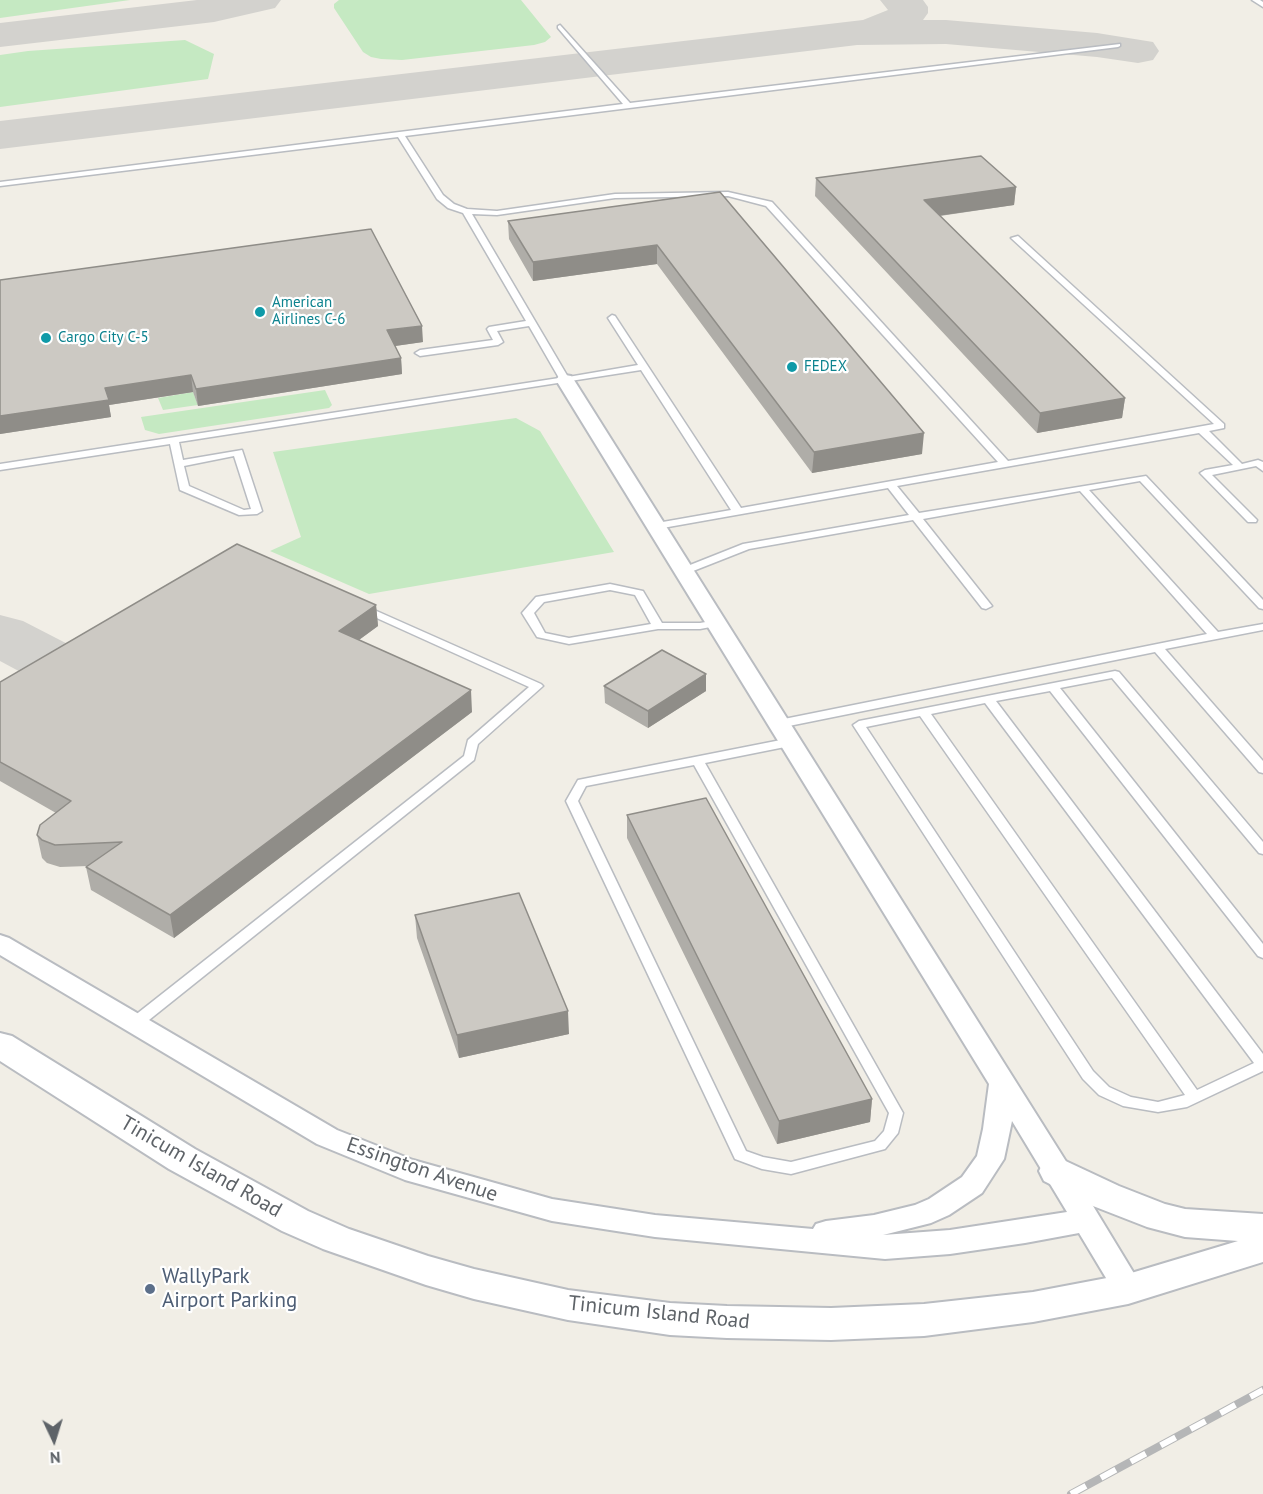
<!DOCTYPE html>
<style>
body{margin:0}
#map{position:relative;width:1263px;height:1494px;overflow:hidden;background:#f1eee6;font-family:"PT Sans",sans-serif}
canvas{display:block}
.north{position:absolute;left:24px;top:1410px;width:60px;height:60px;-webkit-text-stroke:4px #fff;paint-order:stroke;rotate:176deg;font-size:16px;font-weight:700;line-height:24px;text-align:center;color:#5e6368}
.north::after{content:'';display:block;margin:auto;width:21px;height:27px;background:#5e6368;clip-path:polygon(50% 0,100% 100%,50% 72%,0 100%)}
</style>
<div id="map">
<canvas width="1263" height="1494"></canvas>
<div class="north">N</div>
</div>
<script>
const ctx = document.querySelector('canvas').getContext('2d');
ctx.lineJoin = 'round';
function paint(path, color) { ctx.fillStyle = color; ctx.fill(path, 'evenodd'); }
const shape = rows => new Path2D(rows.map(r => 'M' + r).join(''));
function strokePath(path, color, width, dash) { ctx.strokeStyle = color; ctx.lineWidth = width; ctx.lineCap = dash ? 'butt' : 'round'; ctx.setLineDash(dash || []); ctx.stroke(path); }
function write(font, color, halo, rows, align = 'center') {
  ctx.font = font + ' "PT Sans",sans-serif'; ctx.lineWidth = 4.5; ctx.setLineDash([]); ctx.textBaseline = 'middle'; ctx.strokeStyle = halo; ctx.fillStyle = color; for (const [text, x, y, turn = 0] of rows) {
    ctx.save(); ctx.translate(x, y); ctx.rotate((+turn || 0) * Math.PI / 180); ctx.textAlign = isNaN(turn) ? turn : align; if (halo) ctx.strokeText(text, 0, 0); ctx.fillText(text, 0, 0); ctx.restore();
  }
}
const green = shape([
 [0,0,130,0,0,18],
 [339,0,521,0,551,37,545,42,534,45,402,60,381,59,371,57,363,52,334,8,334,4],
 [185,40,214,54,208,79,0,107,0,55,28,51],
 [325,390,332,405,329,408,159,434,145,430,141,417],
 [193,392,198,405,163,410,158,398],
 [516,418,540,431,614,552,369,594,270,551,301,537,273,452]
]);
const taxiway = shape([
 [197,0,281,0,275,8,214,22,0,47,0,23,197,0],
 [880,0,923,0,928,7,928,13,923,20,946,20,1097,33,1153,42,1159,51,1153,60,1138,63,1097,57,946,44,857,45,0,149,0,121,863,20,888,10,880,0],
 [0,615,23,621,89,655,99,669,89,683,65,689,41,683,0,661,0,615]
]);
const service = shape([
 [1252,0,1260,0,1263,2,1263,7,1252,0],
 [560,25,630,103,1120,44,1120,46,1118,47,405,136,443,195,454,204,467,209,497,211,615,194,728,192,772,202,1008,461,1214,424,1011,238,1018,236,1224,424,1224,428,1209,431,1242,464,1258,460,1263,462,1263,471,1256,466,1212,475,1257,520,1256,522,1248,522,1200,473,1205,470,1233,465,1199,433,897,486,919,513,1146,476,1263,600,1263,609,1259,608,1140,481,1089,490,1218,632,1263,624,1263,630,1165,649,1263,761,1263,773,1259,772,1155,652,779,728,775,727,773,724,775,721,779,720,1207,634,1080,491,923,519,992,606,986,609,982,608,913,520,749,549,688,573,680,573,679,571,680,569,743,544,909,515,888,488,657,529,653,528,652,526,653,524,657,523,731,510,641,370,179,442,183,460,242,450,262,511,257,514,239,515,180,490,170,444,0,470,0,464,559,378,529,326,497,331,503,342,498,345,420,356,415,353,420,350,493,340,487,329,489,327,526,321,463,213,448,208,437,199,398,137,0,186,0,182,623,104,558,28,558,26,560,25],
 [728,196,766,206,998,462,741,508,615,316,612,315,608,318,638,365,568,377,472,214,497,215,615,198,728,196],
 [234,456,251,509,244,510,189,486,184,466,234,456],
 [610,584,643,591,662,623,700,623,717,620,723,623,721,625,700,629,658,629,569,644,537,637,522,613,536,597,610,584],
 [610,590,635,595,651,624,569,638,545,633,534,613,544,602,610,590],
 [363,605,541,684,543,686,478,744,474,760,139,1028,129,1028,127,1024,129,1020,464,756,468,740,529,687,359,610,357,608,359,606,363,605],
 [1115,671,1119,672,1263,842,1263,854,1259,853,1112,678,1060,688,1263,944,1263,958,1258,956,1050,691,996,701,1263,1054,1263,1071,1187,1107,1158,1112,1123,1106,1099,1095,1083,1079,853,725,859,721,1115,671],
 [985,703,1254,1063,1197,1090,931,714,985,703],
 [920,716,1185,1095,1158,1102,1131,1097,1109,1087,1093,1071,866,727,920,716],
 [791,738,797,742,795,745,705,763,903,1113,898,1133,885,1149,791,1174,762,1169,735,1159,566,801,578,780,791,738],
 [694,765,889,1113,884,1131,875,1141,791,1162,763,1157,746,1151,578,801,586,786,694,765]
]);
const minor = shape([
 [565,375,571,376,574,380,1067,1163,1138,1280,1143,1289,1138,1298,1128,1301,1118,1298,1079,1233,1025,1243,950,1254,885,1259,655,1237,552,1221,405,1180,317,1144,0,955,0,935,9,938,337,1130,413,1160,552,1199,655,1215,813,1229,816,1224,826,1221,874,1215,915,1205,929,1199,962,1177,977,1156,983,1129,989,1084,556,380,559,376,565,375],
 [1012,1121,1067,1212,950,1230,883,1235,931,1223,949,1215,982,1193,1004,1159,1012,1121]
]);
const tertiary = shape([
 [0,1033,12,1036,195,1149,308,1211,349,1229,428,1256,474,1269,568,1290,670,1303,727,1306,831,1308,924,1304,1033,1292,1128,1274,1238,1241,1185,1237,1147,1227,1093,1206,1044,1181,1039,1171,1044,1161,1057,1157,1119,1186,1165,1204,1185,1209,1263,1214,1263,1262,1128,1304,1033,1322,924,1336,831,1340,727,1338,670,1335,568,1320,474,1299,426,1285,323,1249,282,1231,169,1169,0,1061,0,1033]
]);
const rail = shape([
 [1071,1494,1263,1390]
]);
const wall = shape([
 [816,178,1016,187,1014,205,940,216,1125,398,1122,418,1037,433,815,196],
 [720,192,922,454,812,473,657,264,533,281,509,239,508,221],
 [0,280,423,342,395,346,401,358,402,374,198,406,193,392,109,405,111,417,0,434],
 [376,605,378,626,359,640,472,712,174,938,91,890,86,867,88,866,60,867,47,863,42,858,37,835,56,813,0,781,0,682],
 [706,674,706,691,648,728,605,703,604,686],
 [627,815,872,1099,870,1122,777,1144,627,838],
 [415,915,569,1034,459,1058,417,938]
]);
const shadedWall = shape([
 [1016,187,1014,205,923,218,924,200],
 [657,245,657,264,533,281,533,262],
 [422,326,423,342,388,347,387,330],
 [401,358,402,374,198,406,196,389],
 [191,375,193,392,109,405,111,417,0,434,0,416,105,388],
 [1125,398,1122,418,1037,433,1040,413],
 [924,433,922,454,812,473,814,452],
 [376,605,378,626,341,653,339,631],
 [706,674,706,691,648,728,648,711],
 [471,690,472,712,174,938,170,915],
 [568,1011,569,1034,459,1058,457,1035],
 [872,1099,870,1122,777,1144,779,1121]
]);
const building = shape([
 [981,156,1016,187,924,200,1125,398,1040,413,816,178,981,156],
 [720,192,924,433,814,452,657,245,533,262,508,221,720,192],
 [371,229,422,326,387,330,401,358,196,389,191,375,105,388,109,400,0,416,0,280,371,229],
 [237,544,376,605,339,631,471,690,170,915,86,867,122,842,55,845,42,840,37,835,40,825,71,801,0,762,0,682,237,544],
 [662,650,706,674,648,711,604,686,662,650],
 [706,798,872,1099,779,1121,627,815,706,798],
 [519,893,568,1011,457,1035,415,915,519,893]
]);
const markers = [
 [260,312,6,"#0f9aa8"],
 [46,338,6,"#0f9aa8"],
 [792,367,6,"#0f9aa8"],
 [150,1289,6,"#5c6f8a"]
];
const farCulturenames = [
 ["American",272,303],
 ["Airlines C-6",272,320],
 ["Cargo City C-5",58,338],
 ["FEDEX",804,367]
];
const nearStreetnames = [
 ["Tinicum Island Road",201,1167,30],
 ["Essington Avenue",422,1170,19],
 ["Tinicum Island Road",659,1313,6]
];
const nearServicenames = [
 ["WallyPark",162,1277],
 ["Airport Parking",162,1301]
];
paint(green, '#c5e9c2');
paint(taxiway, '#d3d2ce');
strokePath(service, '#b9bcc1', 3);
strokePath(minor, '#b9bcc1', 4);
strokePath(tertiary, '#b9bcc1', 4);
paint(service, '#fff');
paint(minor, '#fff');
paint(tertiary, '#fff');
strokePath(rail, '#b5b6b7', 8);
strokePath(rail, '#fff', 6, [17]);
paint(wall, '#afada8');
paint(shadedWall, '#8f8d88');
paint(building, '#ccc9c3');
strokePath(building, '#8f8d88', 1.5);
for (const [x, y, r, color] of markers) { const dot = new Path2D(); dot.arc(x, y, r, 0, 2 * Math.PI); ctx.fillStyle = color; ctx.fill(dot); strokePath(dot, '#fff', 2); }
write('15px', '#0d838f', '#fff', farCulturenames, 'left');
write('21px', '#5e6368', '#fff', nearStreetnames);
write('21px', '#4e5e75', '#fff', nearServicenames, 'left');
</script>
